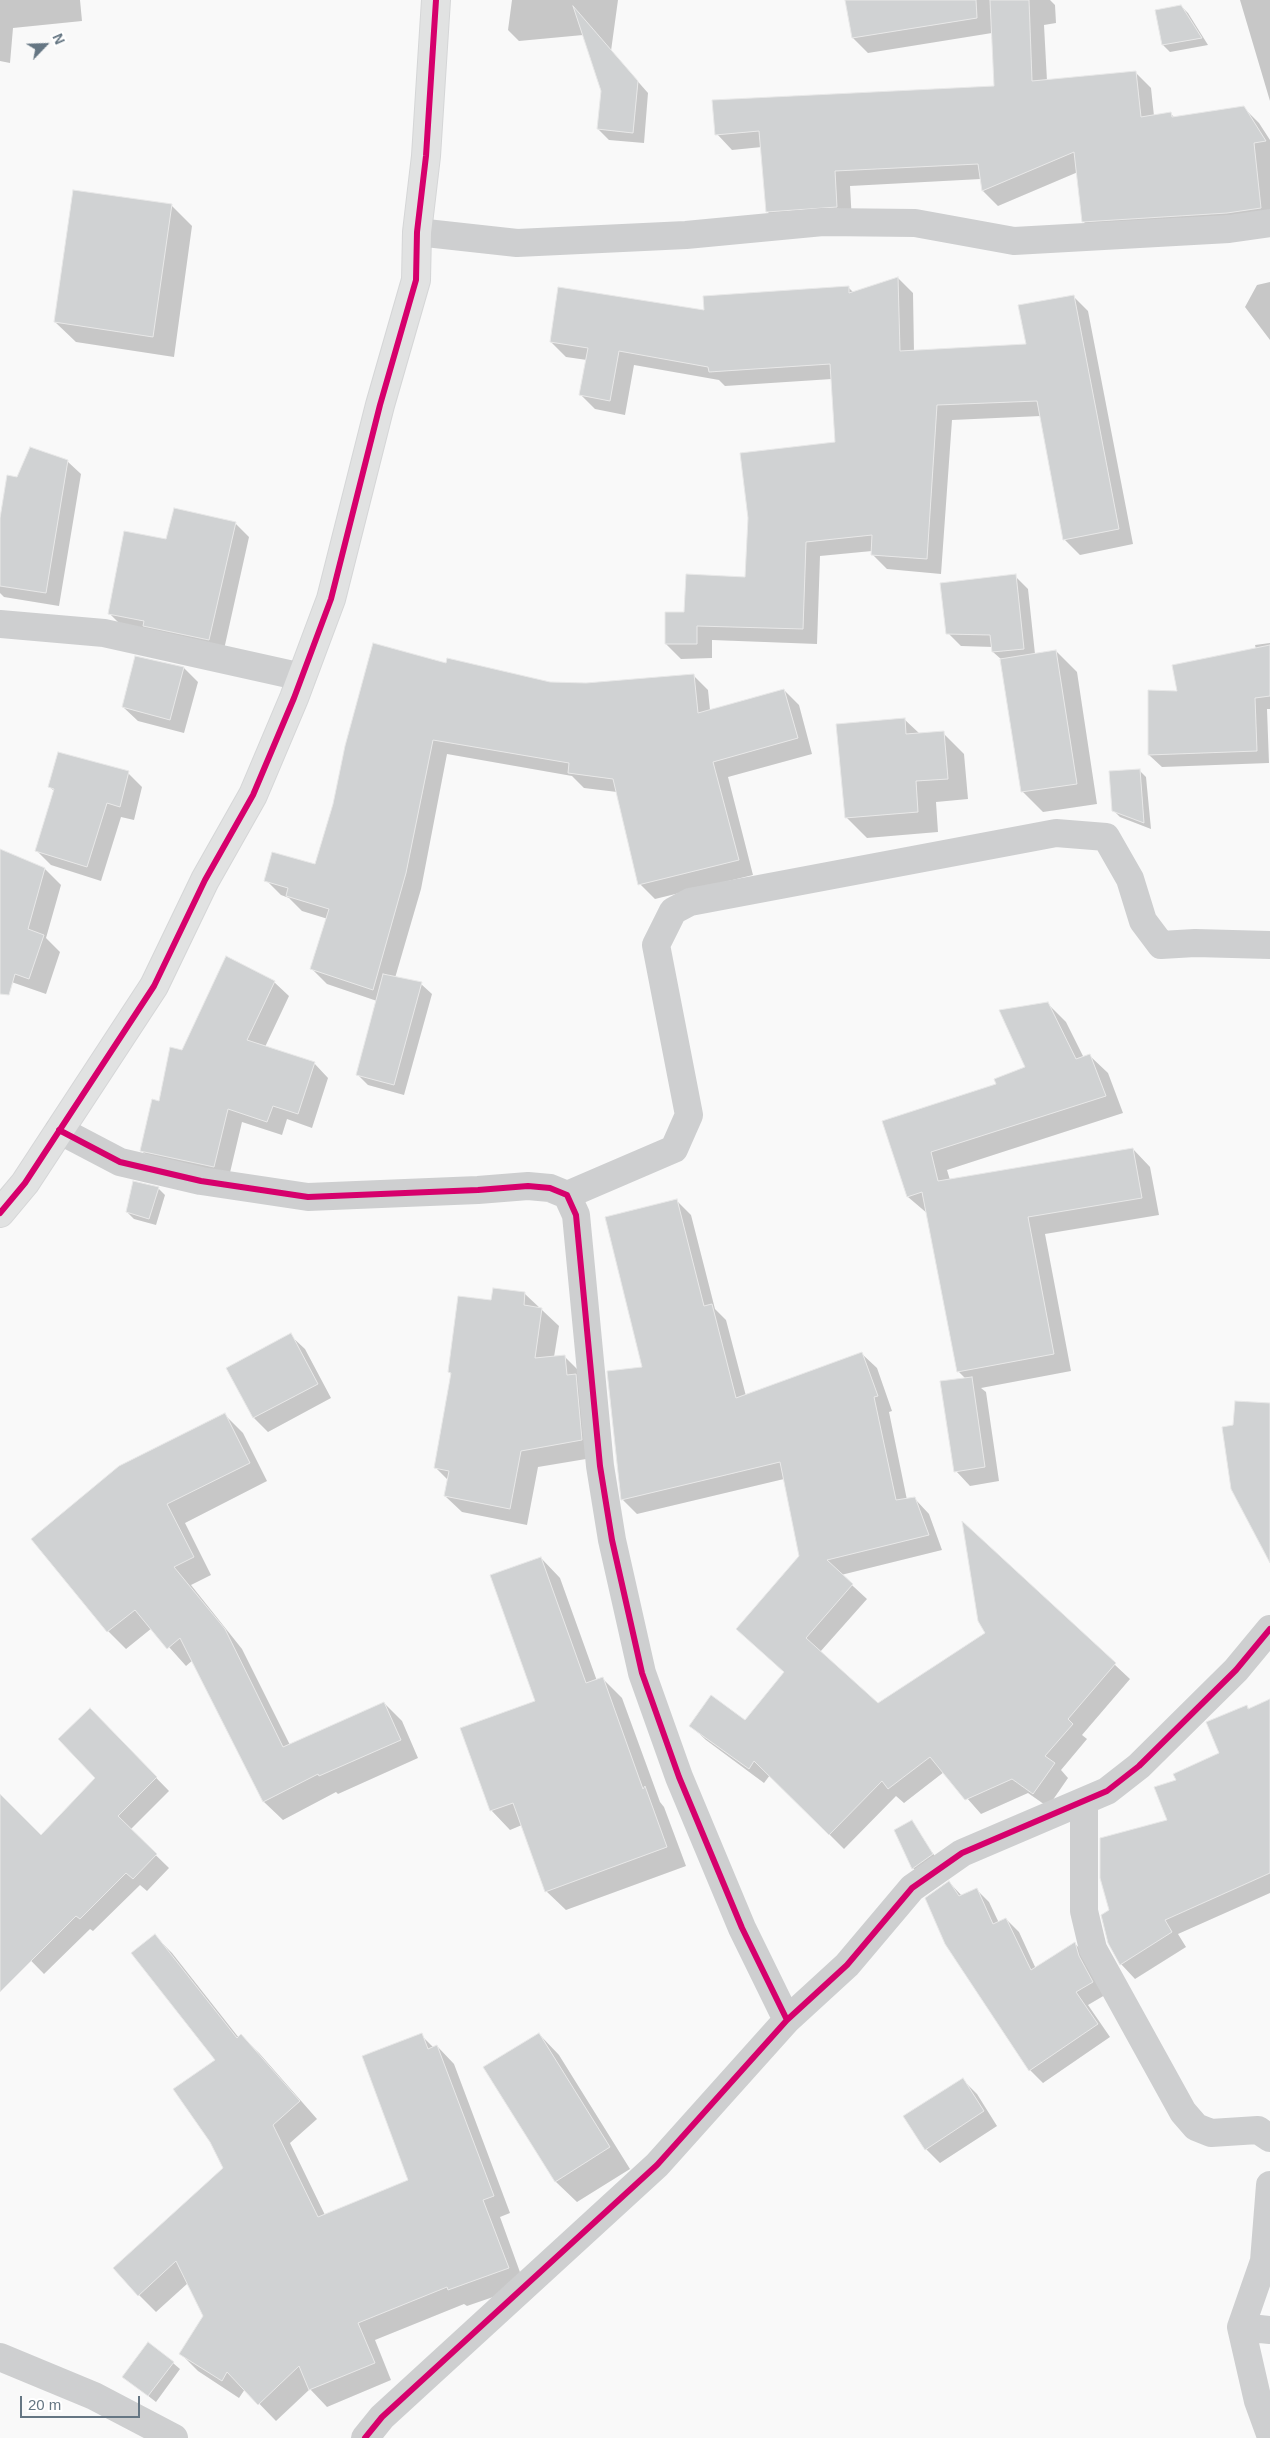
<!DOCTYPE html>
<style>
body{margin:0}
#map{position:relative;width:1270px;height:2438px;overflow:hidden;background:#f9f9f9;font-family:Arial,sans-serif}
canvas{display:block}
.north{position:absolute;left:20px;top:20px;width:50px;height:50px;-webkit-text-stroke:4px #fff;paint-order:stroke;rotate:66deg;font-size:14px;font-weight:700;line-height:20px;text-align:center;color:#657683}
.north::after{content:'';display:block;margin:auto;width:18px;height:22px;background:#657683;clip-path:polygon(50% 0,100% 100%,50% 72%,0 100%)}
.scale{position:absolute;left:20px;top:2396px;width:120px;height:22px;box-sizing:border-box;border:2px solid #657683;border-top:0;padding-left:6px;font-size:15px;line-height:18px;white-space:nowrap;color:#657683;-webkit-text-stroke:4px #fff;paint-order:stroke}
</style>
<div id="map">
<canvas width="1270" height="2438"></canvas>
<div class="north">N</div>
<div class="scale">20 m</div>
</div>
<script>
const ctx = document.querySelector('canvas').getContext('2d');
ctx.lineJoin = 'round';
function paint(path, color) { ctx.fillStyle = color; ctx.fill(path, 'evenodd'); }
const shape = rows => new Path2D(rows.map(r => 'M' + r).join(''));
function strokePath(path, color, width, dash) { ctx.strokeStyle = color; ctx.lineWidth = width; ctx.lineCap = dash ? 'butt' : 'round'; ctx.setLineDash(dash || []); ctx.stroke(path); }
const shadow = shape([
 [0,0,80,0,82,21,13,28,10,63,0,61],
 [512,0,618,0,611,51,648,93,644,143,609,140,598,129,602,91,583,35,519,41,508,30],
 [847,0,1050,0,1055,5,1056,23,1044,25,1047,81,1135,72,1151,88,1154,116,1171,114,1175,118,1244,108,1259,123,1270,140,1270,224,1098,236,1083,221,1078,172,998,206,983,191,981,179,850,186,852,222,782,227,767,211,762,147,732,150,717,134,995,87,992,33,868,53,853,38],
 [1240,0,1270,0,1270,101],
 [1181,6,1188,13,1208,45,1170,52,1163,45],
 [171,205,192,226,174,357,76,342,55,322],
 [898,278,913,293,914,352,1028,346,1073,296,1088,311,1133,544,1080,555,1065,540,1041,416,952,420,941,574,887,569,872,554,872,551,820,556,817,644,712,640,712,658,681,659,666,644,685,613,746,578,836,443,832,379,725,386,719,380,634,365,625,415,595,409,580,394,587,360,566,357,551,342,706,311,848,287,854,293],
 [1270,282,1270,340,1245,307,1257,285],
 [67,461,81,474,59,606,4,597,0,593,0,526,18,478],
 [235,523,249,537,223,654,124,628,110,614,167,541],
 [1015,576,1028,589,1035,654,1056,651,1077,672,1097,804,1043,812,1022,791,1002,660,993,652,993,647,961,646,948,633],
 [1270,643,1270,709,1267,709,1269,763,1162,767,1149,755,1179,692,1256,649,1255,645],
 [447,665,550,684,586,685,693,675,708,690,710,710,784,690,799,705,812,754,728,777,753,875,655,899,640,884,617,792,584,788,572,776,447,754,421,889,395,978,421,984,432,994,404,1095,368,1085,357,1074,377,1001,327,984,312,969,328,919,302,911,289,898,281,895,266,880,315,865],
 [184,668,198,682,184,733,138,721,123,707],
 [904,719,920,734,943,733,964,754,968,799,936,802,938,832,867,838,846,817],
 [1139,770,1146,777,1151,829,1120,817,1113,810],
 [128,773,142,787,134,820,121,817,101,881,51,865,37,851,55,792,50,787],
 [45,869,61,885,46,938,60,952,46,994,0,978,0,871],
 [274,982,289,996,265,1047,314,1063,328,1078,312,1128,287,1119,282,1135,242,1122,228,1181,155,1164,141,1150,183,1051],
 [1048,1004,1066,1022,1084,1058,1090,1056,1108,1073,1123,1113,947,1170,950,1180,1133,1149,1150,1167,1159,1215,1045,1234,1071,1371,981,1388,986,1392,999,1481,970,1486,956,1471,966,1379,959,1372,928,1214,908,1197,884,1122,997,1085,1026,1068],
 [158,1188,165,1195,156,1225,134,1219,127,1212],
 [676,1200,691,1215,715,1309,726,1320,746,1396,862,1354,877,1368,892,1411,889,1412,907,1500,915,1499,929,1514,942,1550,841,1575,867,1599,820,1652,878,1705,986,1633,964,1524,1130,1679,1082,1735,1087,1739,1061,1770,1068,1778,1048,1807,1028,1793,981,1814,944,1772,904,1803,896,1796,844,1849,770,1775,764,1783,706,1740,691,1726,746,1722,785,1673,737,1629,801,1557,784,1479,637,1514,623,1500,644,1368],
 [525,1294,559,1326,554,1357,564,1356,581,1373,598,1457,538,1467,527,1525,462,1512,445,1496,448,1480,436,1468,452,1375,449,1372,492,1302],
 [290,1335,305,1349,331,1398,268,1432,254,1418],
 [225,1415,243,1433,267,1481,185,1523,211,1575,191,1585,242,1649,290,1745,384,1703,402,1721,418,1758,338,1794,336,1792,283,1820,264,1802,193,1660,186,1666,152,1628,126,1649,108,1631,33,1539],
 [541,1558,560,1578,597,1681,603,1679,622,1698,660,1802,664,1807,686,1866,566,1910,546,1891,522,1825,510,1830,491,1810,537,1702],
 [1270,1700,1270,1893,1178,1934,1186,1947,1135,1979,1121,1964,1110,1910,1168,1821,1178,1780,1221,1754,1246,1706,1250,1709],
 [90,1710,169,1791,130,1830,169,1868,147,1891,140,1885,93,1931,90,1929,44,1974,0,1929,0,1796,41,1837,97,1778],
 [911,1822,939,1862,920,1875,913,1868],
 [949,1882,962,1896,977,1890,989,1902,999,1923,1006,1919,1019,1932,1036,1969,1075,1944,1088,1956,1105,1995,1088,2005,1110,2037,1043,2083,1030,2070,946,1944],
 [155,1936,172,1953,239,2038,241,2036,259,2053,317,2119,290,2143,325,2215,409,2181,421,2035,434,2048,437,2046,454,2064,510,2213,500,2217,525,2286,467,2306,464,2304,375,2340,391,2380,327,2407,310,2389,276,2421,245,2389,239,2398,198,2371,181,2354,204,2316,188,2283,156,2312,139,2295,225,2169,217,2060],
 [539,2034,559,2055,630,2169,577,2202,556,2182,485,2067],
 [962,2079,977,2094,997,2126,940,2163,926,2149],
 [173,2363,180,2369,156,2402,124,2377]
]);
const building = shape([
 [845,0,976,0,977,18,852,38,845,0],
 [990,0,1029,0,1032,81,1136,71,1141,117,1171,112,1172,117,1244,106,1266,141,1254,143,1261,208,1227,213,1082,222,1074,152,982,191,978,164,835,171,837,207,766,212,759,131,715,135,712,100,994,86,990,0],
 [1181,5,1202,38,1162,45,1155,10,1181,5],
 [573,6,638,81,633,133,597,129,601,91,573,6],
 [73,190,172,204,153,337,54,322,73,190],
 [898,277,900,351,1026,344,1018,305,1074,295,1119,529,1063,540,1037,401,937,405,927,559,871,555,872,535,806,542,803,629,697,626,697,644,665,644,665,612,684,612,686,574,745,577,748,518,740,453,835,442,830,364,709,372,708,367,619,351,610,401,579,395,588,348,550,342,558,287,704,310,703,296,849,286,849,293,898,277],
 [30,447,68,460,46,593,0,586,0,518,7,475,17,477,30,447],
 [174,508,236,522,209,640,143,626,144,621,108,614,124,531,166,539,174,508],
 [1016,574,1024,649,992,652,990,635,946,634,940,583,1016,574],
 [373,643,446,663,447,658,550,682,586,683,694,674,698,713,784,689,798,738,713,762,739,860,638,885,613,779,568,773,569,763,433,740,406,873,373,990,310,969,329,909,286,896,288,888,264,881,272,852,315,864,333,804,345,746,373,643],
 [1270,645,1270,696,1255,698,1257,751,1148,755,1148,690,1177,691,1172,665,1270,645],
 [1056,650,1077,784,1021,792,1000,659,1056,650],
 [135,656,184,667,170,720,122,707,135,656],
 [905,718,906,734,944,731,948,779,916,781,918,812,845,818,836,724,905,718],
 [58,752,129,771,120,807,107,803,87,867,35,851,54,789,48,787,58,752],
 [1140,769,1144,823,1112,811,1109,771,1140,769],
 [0,849,45,868,28,929,44,935,29,979,15,974,9,995,0,994,0,849],
 [226,956,275,981,247,1040,315,1062,298,1114,273,1106,267,1122,228,1109,214,1167,140,1151,152,1099,159,1101,170,1047,182,1050,226,956],
 [383,974,422,982,394,1085,356,1075,383,974],
 [1048,1002,1076,1059,1090,1054,1106,1096,931,1152,938,1181,1133,1148,1142,1198,1028,1217,1054,1354,957,1372,922,1192,907,1197,882,1121,996,1084,994,1079,1025,1067,999,1010,1048,1002],
 [133,1181,159,1187,149,1219,126,1212,133,1181],
 [677,1199,704,1306,712,1304,736,1398,862,1352,878,1396,874,1397,896,1500,915,1497,929,1535,827,1560,853,1584,806,1638,878,1703,985,1633,978,1621,962,1521,1116,1663,1068,1719,1073,1724,1045,1756,1055,1763,1033,1794,1012,1779,965,1800,930,1757,888,1789,882,1781,829,1835,754,1761,749,1769,689,1726,711,1695,745,1720,784,1672,736,1629,799,1556,780,1462,621,1500,607,1371,642,1367,605,1217,677,1199],
 [493,1288,525,1292,524,1305,542,1308,535,1358,565,1355,567,1375,576,1374,582,1440,521,1451,510,1509,444,1496,449,1471,434,1468,451,1373,448,1372,458,1296,491,1300,493,1288],
 [291,1333,318,1384,253,1418,226,1368,291,1333],
 [972,1377,985,1467,954,1472,940,1381,972,1377],
 [1235,1401,1270,1403,1270,1563,1231,1489,1222,1427,1233,1425,1235,1401],
 [225,1413,250,1463,167,1504,194,1557,174,1567,225,1629,283,1747,384,1702,401,1740,319,1776,318,1774,263,1802,180,1638,167,1649,135,1610,107,1632,31,1539,119,1466,225,1413],
 [541,1557,586,1683,603,1677,643,1789,645,1786,667,1847,545,1892,513,1803,490,1811,460,1728,535,1701,490,1575,541,1557],
 [1270,1699,1270,1873,1165,1920,1172,1932,1120,1965,1108,1943,1101,1915,1109,1910,1100,1878,1100,1838,1167,1820,1154,1787,1176,1780,1173,1774,1219,1753,1206,1722,1247,1705,1248,1709,1270,1699],
 [90,1708,157,1777,118,1816,157,1854,133,1879,126,1873,80,1919,76,1916,0,1992,0,1794,41,1835,95,1778,58,1739,90,1708],
 [912,1820,933,1854,912,1869,894,1830,912,1820],
 [949,1881,959,1896,977,1888,993,1924,1006,1918,1031,1970,1075,1942,1079,1956,1093,1982,1076,1992,1098,2024,1029,2071,945,1944,925,1898,949,1881],
 [155,1934,237,2038,241,2034,300,2101,273,2125,318,2217,408,2180,362,2056,422,2033,428,2049,437,2045,494,2196,483,2200,509,2268,448,2290,447,2287,358,2323,375,2363,309,2390,299,2366,258,2405,227,2372,222,2381,179,2354,203,2316,176,2261,138,2296,113,2268,223,2168,210,2142,173,2089,215,2060,131,1953,155,1934],
 [539,2033,610,2147,555,2182,483,2067,539,2033],
 [963,2078,984,2111,925,2150,903,2116,963,2078],
 [148,2342,174,2362,148,2396,122,2377,148,2342]
]);
const street = shape([
 [417,232,517,243,686,235,823,222,915,223,1014,241,1229,229,1270,223],
 [0,624,104,633,302,677],
 [59,1130,120,1162,201,1181,308,1197,478,1190,528,1186,550,1188,567,1195,576,1215,600,1466,612,1540,642,1673,679,1777,742,1928,787,2020],
 [567,1195,674,1149,689,1115,656,945,673,911,690,902,1056,833,1106,837,1130,879,1143,921,1161,945,1195,943,1270,945],
 [1084,1802,1084,1911,1093,1949,1183,2112,1196,2127,1211,2133,1258,2130,1270,2138],
 [1270,2185,1264,2261,1241,2327,1258,2401,1270,2434],
 [1241,2327,1270,2330],
 [0,2357,94,2396,174,2438],
 [365,2438,382,2417,657,2165,787,2020,847,1965,912,1888,962,1853,1107,1791,1139,1766,1236,1670,1270,1629]
]);
const secondary = shape([
 [0,1213,25,1183,154,986,205,880,253,795,294,698,331,599,380,405,416,280,417,232,426,156,436,0]
]);
const cycleway = shape([
 [59,1130,120,1162,201,1181,308,1197,478,1190,528,1186,550,1188,567,1195,576,1215,600,1466,612,1540,642,1673,679,1777,742,1928,787,2020],
 [0,1213,25,1183,154,986,205,880,253,795,294,698,331,599,380,405,416,280,417,232,426,156,436,0],
 [365,2438,382,2417,657,2165,787,2020,847,1965,912,1888,962,1853,1107,1791,1139,1766,1236,1670,1270,1629]
]);
paint(shadow, '#0003');
paint(building, '#d0d2d3');
strokePath(building, '#e8e8e8', 1);
strokePath(secondary, '#d5d6d7', 30);
strokePath(street, '#cecfd0', 28);
strokePath(secondary, '#e1e2e2', 28);
strokePath(cycleway, '#d6006c', 6);
</script>
